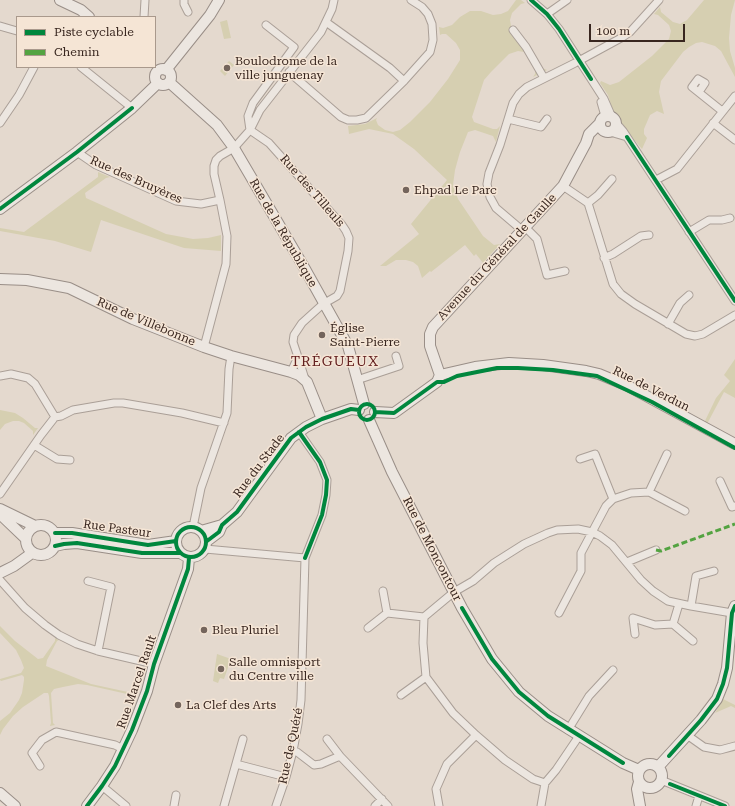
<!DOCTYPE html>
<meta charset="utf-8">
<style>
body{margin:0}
#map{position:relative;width:735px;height:806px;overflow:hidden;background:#e4d9ce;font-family:"Roboto Serif",serif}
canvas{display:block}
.legend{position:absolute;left:16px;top:16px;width:140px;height:52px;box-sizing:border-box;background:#f5e5d5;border:1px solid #a9998c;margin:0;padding:5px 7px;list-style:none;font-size:12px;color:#38261f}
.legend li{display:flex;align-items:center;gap:8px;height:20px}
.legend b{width:20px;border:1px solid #a9998c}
.scale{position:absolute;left:589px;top:24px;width:96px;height:18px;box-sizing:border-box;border:2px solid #38261f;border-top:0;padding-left:5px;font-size:12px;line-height:14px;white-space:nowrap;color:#38261f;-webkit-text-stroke:3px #f5e5d5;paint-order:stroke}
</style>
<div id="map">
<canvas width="735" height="806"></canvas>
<ul class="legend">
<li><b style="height:5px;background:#00873e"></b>Piste cyclable</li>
<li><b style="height:5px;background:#53a341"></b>Chemin</li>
</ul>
<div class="scale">100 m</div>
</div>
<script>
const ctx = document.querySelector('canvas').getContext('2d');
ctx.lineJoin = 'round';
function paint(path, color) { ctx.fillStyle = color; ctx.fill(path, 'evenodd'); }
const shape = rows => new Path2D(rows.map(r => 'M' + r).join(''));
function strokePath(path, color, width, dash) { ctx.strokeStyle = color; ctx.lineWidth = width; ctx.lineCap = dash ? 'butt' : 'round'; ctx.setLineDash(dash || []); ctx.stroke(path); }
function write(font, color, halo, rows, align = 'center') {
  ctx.font = font + ' "Roboto Serif",serif'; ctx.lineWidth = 3; ctx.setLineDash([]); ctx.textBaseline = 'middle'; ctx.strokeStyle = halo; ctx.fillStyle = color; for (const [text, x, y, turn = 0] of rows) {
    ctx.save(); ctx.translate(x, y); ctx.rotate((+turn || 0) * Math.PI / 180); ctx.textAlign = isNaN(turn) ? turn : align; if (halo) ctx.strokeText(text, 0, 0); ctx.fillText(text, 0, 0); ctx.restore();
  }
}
const green = shape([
 [516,0,521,0,525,3,521,4,512,13,510,20,511,26,542,68,547,70,533,77,535,74,535,70,527,55,524,52,518,51,509,54,491,72,484,80,472,117,474,122,493,129,497,129,500,126,496,142,493,136,475,130,468,132,460,152,455,170,453,185,458,199,483,236,494,245,500,244,483,263,476,254,474,256,465,245,431,272,430,271,422,278,418,266,413,262,406,260,396,260,386,266,380,266,419,234,411,224,447,180,414,149,393,134,369,129,349,134,348,126,365,124,377,118,376,120,378,125,385,130,393,132,400,130,410,122,430,102,448,79,460,60,460,50,456,43,446,34,442,34,440,35,439,27,443,28,452,25,460,17,470,11,481,11,493,15,501,14,508,11],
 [704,0,735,0,731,15,729,38,730,51,735,68,735,77,721,51,715,46,702,42,696,43,689,47,683,52,661,81,659,92,664,114,657,111,650,115,644,129,644,134,647,138,642,149,621,124,621,120,612,109,608,95,600,83,601,81,610,85,619,82,652,56,669,39,671,31,669,25,658,15,654,14,660,7,661,12,673,22,680,24,687,20],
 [227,20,231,38,224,39,220,22],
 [229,61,234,65,225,76,220,71],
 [98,172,110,177,106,178,85,193,86,198,166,234,193,239,208,238,221,235,221,251,184,248,101,220,91,252,55,241,0,231,0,228,24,232,98,177],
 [735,359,735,398,724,392,707,424,704,423,716,398,730,381,724,375],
 [0,410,15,413,23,418,35,428,38,428,33,435,33,431,24,423,19,421,13,421,5,424,0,430],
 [0,626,15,641,38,659,43,658,55,641,55,638,59,640,57,641,47,660,46,666,91,684,137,694,136,696,87,685,78,684,63,687,54,689,51,693,53,723,55,725,50,726,51,723,49,696,48,693,44,693,23,707,13,716,3,729,0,735,0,721,10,713,19,700,22,693,24,680,24,677,22,675,1,681,0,680,0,679,21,673,24,668,21,660,16,650,0,633],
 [217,654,231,659,224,679,220,678,218,683,213,681],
 [723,699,735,705,735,708,731,706,715,713]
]);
const street = shape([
 [184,0,184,4,188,12],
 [531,0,547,14,559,29,604,99,611,115],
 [547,14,567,0],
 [144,17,145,0],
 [326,22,390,68,404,81],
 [266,25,294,47,253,103,248,116,250,130,269,143,342,225,346,231,349,238,348,251,340,291,337,296,323,304,302,323,294,335,293,342,298,357,291,372],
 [0,26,17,31],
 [513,30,526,47,544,78],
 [81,67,132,108],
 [289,72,341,117,348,120,357,120,366,118,404,81,430,52,433,40,432,24,428,14,422,7,411,0],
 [699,92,705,83,698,79,692,87,722,111],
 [601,102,605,116],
 [508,119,541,127,547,119],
 [0,123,19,95,34,67],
 [713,123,735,140],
 [617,124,623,131,735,301],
 [610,132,627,137],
 [77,152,96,165,176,201,201,204,220,200],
 [656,180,677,169,735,96],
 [563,186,588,203,613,284,621,294,635,304,686,334,695,336,703,334,735,315],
 [588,203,598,195,612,179],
 [526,228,537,239,547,275,565,271],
 [523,231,496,208,490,197,487,184,489,173,500,145,513,103,519,94,527,87,575,63,621,38,630,32,659,0],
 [689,232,709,220,722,220,730,218],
 [604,258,613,254,641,236,649,235],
 [668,324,680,303,689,295],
 [204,347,226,264,227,236,220,200,214,174,214,166,216,160,220,156,234,148,250,130,260,110,321,32,332,9,334,0],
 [298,357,305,379],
 [0,376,11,374,28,378,35,384,55,417],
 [357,380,399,366,396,356],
 [34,445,57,459,70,460],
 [720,481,732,507,735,506],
 [649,492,685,511],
 [0,494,41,435,55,417,61,416,73,410,114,403,123,403,182,413,224,423],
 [613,499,631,493,649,492,667,454],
 [193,527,201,488,227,413,229,369,231,356],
 [205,549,305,558],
 [627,562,656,550],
 [0,580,25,608,45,625,59,635,77,644,98,651,154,664],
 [88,581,111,587,98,651],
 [383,591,387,613,424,617],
 [691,606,696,576,714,571],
 [559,613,581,571,581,553,606,506,613,499,595,454,580,459],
 [673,624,693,641],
 [368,628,387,613],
 [635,634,633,618,655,625,673,624,679,604],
 [401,695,426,677],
 [568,730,589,696,613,670],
 [687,735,704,747,720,750,735,746],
 [579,736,556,770,545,783,533,779,505,760,476,735,453,713,426,677,423,643,424,617,454,592,473,581,494,563,524,544,548,533,557,530,578,529,592,532,600,536,612,545,641,580,653,591,668,601,691,606,732,613],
 [327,739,340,756],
 [293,751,297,752,314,765,321,764,340,756,388,806],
 [236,764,286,777],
 [40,766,32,753,42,740,56,732,115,745,123,749],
 [661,780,725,806],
 [102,786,126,806],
 [174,806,176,795],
 [224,806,243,739],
 [276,806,286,777,293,751,298,724,301,700,305,558,322,515,326,495,327,480,320,462,299,432],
 [375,806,382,799],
 [439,806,436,789,447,764,476,735],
 [541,806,545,783],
 [696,806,699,796]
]);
const secondary = shape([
 [60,0,81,10,89,17],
 '155 77a8 8 0 1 1 16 0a8 8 0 1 1-16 0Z',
 [166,70,210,15,219,0],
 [169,82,217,125,234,148,305,269,348,346,364,404],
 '600 124a8 8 0 1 1 16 0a8 8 0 1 1-16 0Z',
 [0,209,77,152,132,108,158,83],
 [0,279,27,280,69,288,133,319,204,347,231,356,291,372,299,375,307,382,322,419],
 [440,375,430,346,430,334,433,327,563,186,586,143,589,134,600,123],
 [440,375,475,367,509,363,543,365,586,371,599,374,628,386,735,444],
 [375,412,394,413,437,382,440,375],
 [369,420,392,472,462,608,492,659,519,692,548,716,623,763,639,770],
 [0,509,35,526],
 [0,514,25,538],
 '26 540a15 15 0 1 1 30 0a15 15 0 1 1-30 0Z',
 '176 542a15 15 0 1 1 30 0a15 15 0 1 1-30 0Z',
 [201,531,222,525],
 [55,533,72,533,148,545,176,541],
 [207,541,219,532,222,525,237,512,291,438,306,427,322,419,351,409,359,410],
 [55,546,64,544,77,543,142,553,180,553],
 [0,573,14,566,32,553],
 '638 776a12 12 0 1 1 24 0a12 12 0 1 1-24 0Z',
 [658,767,701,720,717,699,723,684,727,668,732,613,735,606],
 [639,782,637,789,640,806],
 [0,793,15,806],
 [87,806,102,786,115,766,132,730,147,691,154,664,183,583,188,569,189,558]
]);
const quiet = shape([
 [656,550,661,551,735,524]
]);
const cycleway = shape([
 [531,0,547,14,559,29,591,79],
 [627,137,735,301],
 [0,209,77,152,132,108],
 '359 412a8 8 0 1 1 16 0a8 8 0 1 1-16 0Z',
 [375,412,394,413,437,382,444,382,457,376,497,368,518,368,553,370,597,376,652,402,735,448],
 [299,432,320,462,327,480,326,495,322,515,305,558],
 '176 542a15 15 0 1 1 30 0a15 15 0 1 1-30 0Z',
 [55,533,72,533,148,545,176,541],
 [207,541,219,532,222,525,237,512,291,438,306,427,322,419,351,409,359,410],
 [55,546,64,544,77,543,142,553,180,553],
 [462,608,492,659,519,692,548,716,623,763],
 [669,756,701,720,717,699,723,684,727,668,732,613,735,606],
 [670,784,725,806],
 [87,806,102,786,115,766,132,730,147,691,154,664,183,583,188,569,189,558]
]);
const markers = [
 [227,68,4,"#74655c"],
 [406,190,4,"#74655c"],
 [322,335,4,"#74655c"],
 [204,630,4,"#74655c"],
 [221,669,4,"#74655c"],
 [178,705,4,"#74655c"]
];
const poiNames = [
 ["Boulodrome de la",235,61],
 ["ville junguenay",235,75],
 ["Ehpad Le Parc",414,190],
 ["Église",330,328],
 ["Saint-Pierre",330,342],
 ["Bleu Pluriel",212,630],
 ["Salle omnisport",229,662],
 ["du Centre ville",229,676],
 ["La Clef des Arts",186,705]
];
const streetNames = [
 ["Rue des Bruyères",136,180,24],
 ["Rue des Tilleuls",312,191,49],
 ["Rue de la République",283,233,60],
 ["Avenue du Général de Gaulle",497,257,-47],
 ["Rue de Villebonne",146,322,23],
 ["Rue de Verdun",651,389,27],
 ["Rue du Stade",259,466,-53],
 ["Rue Pasteur",117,529,8],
 ["Rue de Moncontour",432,549,63],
 ["Rue Marcel Rault",137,682,-71],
 ["Rue de Quéré",291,746,-78]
];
const quarterNames = [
 ["TRÉGUEUX",335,362]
];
paint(green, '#d6cfb1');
strokePath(street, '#aa9f97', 9);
strokePath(secondary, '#998e87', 12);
strokePath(street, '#ece6e0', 7);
strokePath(secondary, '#ece6e0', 10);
strokePath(quiet, '#53a341', 3, [6, 3]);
strokePath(cycleway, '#00873e', 4);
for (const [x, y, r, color] of markers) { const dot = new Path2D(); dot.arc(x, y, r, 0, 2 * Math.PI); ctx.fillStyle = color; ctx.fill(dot); strokePath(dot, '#f5e5d5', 1.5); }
write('12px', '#38261f', '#f5e5d5', poiNames, 'left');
write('12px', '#38261f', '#f5e5d5', streetNames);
ctx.letterSpacing = '1px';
write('14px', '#632020', '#f5e5d5', quarterNames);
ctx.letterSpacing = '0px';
</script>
